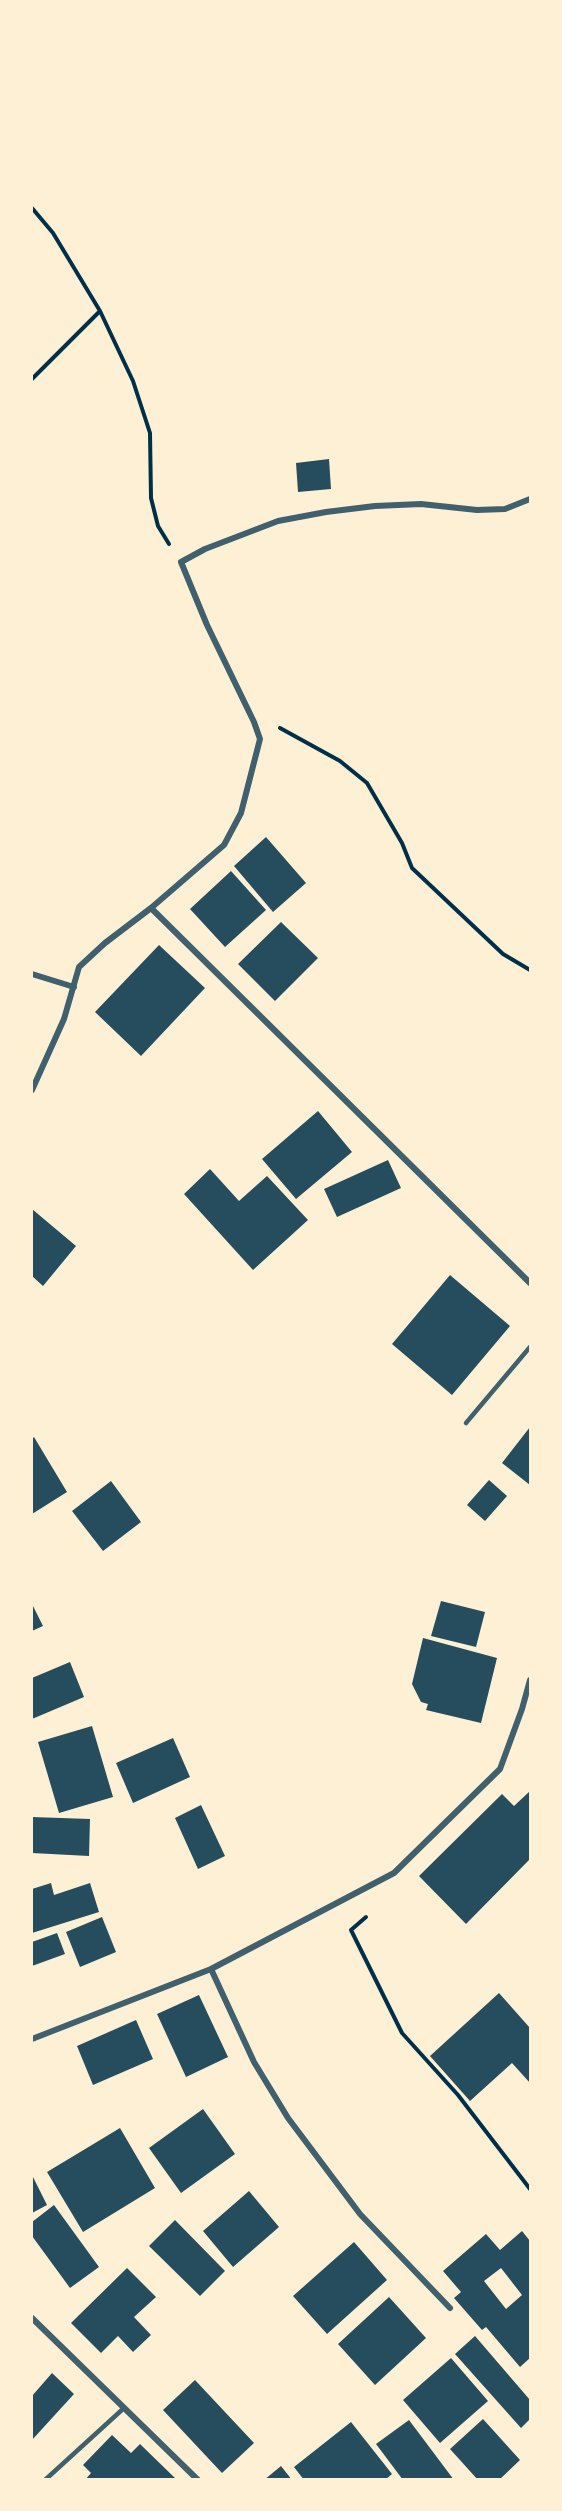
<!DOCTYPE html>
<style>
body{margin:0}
#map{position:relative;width:562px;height:2511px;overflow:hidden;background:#fdf0d5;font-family:"Libre Baskerville",serif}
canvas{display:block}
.frame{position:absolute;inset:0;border:33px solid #fdf0d5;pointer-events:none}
</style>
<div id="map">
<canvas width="562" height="2511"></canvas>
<div class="frame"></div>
</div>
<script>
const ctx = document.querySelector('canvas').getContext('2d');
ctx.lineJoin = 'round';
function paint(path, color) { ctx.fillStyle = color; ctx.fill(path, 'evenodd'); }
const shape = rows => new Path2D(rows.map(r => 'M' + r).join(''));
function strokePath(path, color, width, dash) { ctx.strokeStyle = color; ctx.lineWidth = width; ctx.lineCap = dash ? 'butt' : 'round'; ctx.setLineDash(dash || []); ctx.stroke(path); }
const building = shape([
 [329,459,331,489,298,492,296,463],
 [266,837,306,883,273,912,234,866],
 [231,871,266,910,225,947,190,909],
 [281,922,318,958,275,1001,238,964],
 [159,945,205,988,141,1056,95,1012],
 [318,1111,352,1152,296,1199,262,1159],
 [388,1160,401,1188,337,1217,324,1189],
 [210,1169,239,1201,267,1176,308,1220,253,1270,184,1194],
 [32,1209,76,1246,43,1286,32,1276],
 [450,1275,510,1326,452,1395,392,1344],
 [530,1427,530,1485,502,1463],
 [34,1437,67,1492,32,1514,32,1439],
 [489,1480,507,1496,485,1521,467,1505],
 [111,1481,141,1522,103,1551,72,1511],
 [441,1601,485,1612,476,1647,431,1636],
 [32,1604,43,1626,32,1631],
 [423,1638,497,1658,481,1723,426,1710,428,1704,421,1702,412,1684],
 [70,1662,84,1697,32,1719,32,1678],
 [92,1726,113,1797,59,1813,38,1742],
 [173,1738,190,1777,133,1803,116,1763],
 [530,1791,530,1859,466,1924,419,1876,502,1794,514,1806],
 [201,1805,225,1856,198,1869,175,1818],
 [32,1817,90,1819,89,1856,32,1853],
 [51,1883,54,1895,90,1883,99,1912,32,1933,32,1889],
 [102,1917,116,1952,80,1967,66,1932],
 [57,1933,65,1954,32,1966,32,1942],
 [499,1993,530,2028,530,2083,512,2063,470,2101,430,2056],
 [199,1995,228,2057,186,2077,157,2014],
 [136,2020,153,2059,93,2085,77,2046],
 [203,2109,235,2154,181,2193,149,2148],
 [120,2128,155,2188,83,2232,47,2172],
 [33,2177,47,2205,32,2213,32,2178],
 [249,2191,279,2227,233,2267,203,2231],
 [54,2205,99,2267,70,2288,32,2236,32,2222],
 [175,2220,225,2271,200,2296,149,2246],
 [522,2231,530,2241,530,2358,520,2367,486,2327,482,2330,454,2298,461,2292,443,2271,486,2234,500,2250],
 [501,2268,522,2295,506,2309,484,2281],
 [354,2242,387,2280,327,2334,293,2296],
 [127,2268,156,2297,134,2317,151,2335,133,2352,118,2336,101,2353,71,2323],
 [389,2297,426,2338,375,2385,338,2344],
 [475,2336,530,2400,530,2419,521,2428,455,2354],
 [451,2358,488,2401,440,2443,403,2400],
 [52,2373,74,2394,32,2440,32,2396],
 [195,2380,254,2443,222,2473,163,2410],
 [483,2419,520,2460,499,2480,478,2480,450,2449],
 [409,2420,454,2480,403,2480,376,2444],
 [351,2422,392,2474,385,2480,304,2480,294,2467],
 [112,2435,131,2453,140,2444,177,2480,85,2480,91,2473,83,2465],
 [281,2466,292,2480,264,2480]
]);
const path = shape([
 [32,208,53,233,100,311,133,381,150,433,151,498,158,526,169,544],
 [32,379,100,311],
 [280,728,340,761,367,783,402,843,412,868,503,954,530,970],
 [366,1917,351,1930,402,2033,458,2095,530,2189]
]);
const service = shape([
 [466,1423,530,1347],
 [45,2480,124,2408]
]);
const minor = shape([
 [151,908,530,1283],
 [32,974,74,987],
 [32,1090,64,1019,79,967,105,943,151,908,224,845,241,813,260,739,254,722,207,625,181,562,205,549,278,521,326,512,375,506,421,504,477,510,505,509,530,499],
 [211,1969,254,2062,288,2118,360,2214,450,2308],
 [32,2039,211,1969,394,1873,500,1769,522,1709,530,1680],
 [32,2318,198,2480]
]);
paint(building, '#264d5e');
strokePath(path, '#003049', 4);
strokePath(service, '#3f606c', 4.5);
strokePath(minor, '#3f606c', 6);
</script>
